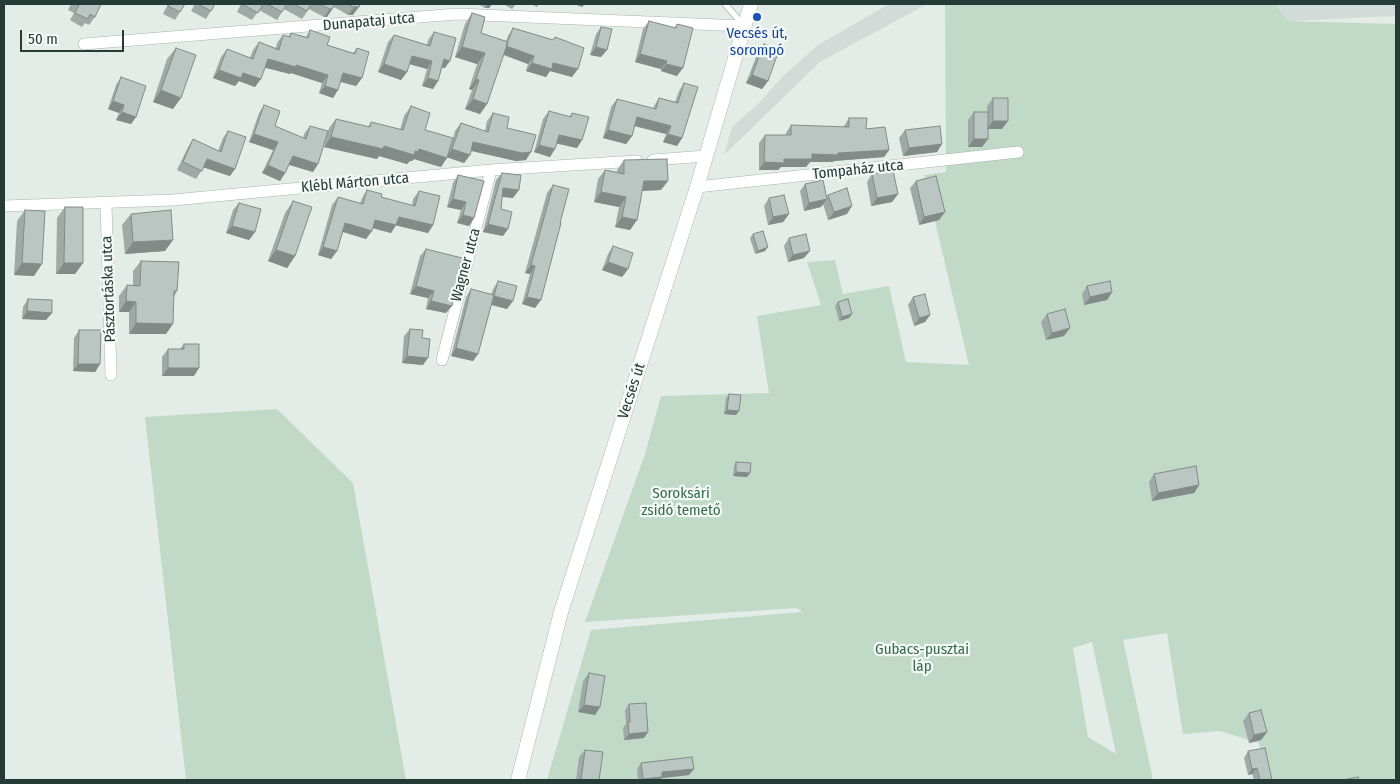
<!DOCTYPE html>
<meta charset="utf-8">
<style>
body{margin:0}
#map{position:relative;width:1400px;height:784px;overflow:hidden;background:#e4ece8;font-family:"Fira Sans Condensed",sans-serif}
canvas{display:block}
.frame{position:absolute;inset:0;border:5px solid #253b36;pointer-events:none}
.scale{position:absolute;left:20px;top:30px;width:104px;height:22px;box-sizing:border-box;border:2px solid #253b36;border-top:0;padding-left:6px;font-size:15px;line-height:18px;white-space:nowrap;color:#253b36;-webkit-text-stroke:4px #f4f8f6;paint-order:stroke}
</style>
<div id="map">
<canvas width="1400" height="784"></canvas>
<div class="frame"></div>
<div class="scale">50 m</div>
</div>
<script>
const ctx = document.querySelector('canvas').getContext('2d');
ctx.lineJoin = 'round';
function paint(path, color) { ctx.fillStyle = color; ctx.fill(path, 'evenodd'); }
const shape = rows => new Path2D(rows.map(r => 'M' + r).join(''));
function strokePath(path, color, width, dash) { ctx.strokeStyle = color; ctx.lineWidth = width; ctx.lineCap = dash ? 'butt' : 'round'; ctx.setLineDash(dash || []); ctx.stroke(path); }
function write(font, color, halo, rows, align = 'center') {
  ctx.font = font + ' "Fira Sans Condensed",sans-serif'; ctx.lineWidth = 4.5; ctx.setLineDash([]); ctx.textBaseline = 'middle'; ctx.strokeStyle = halo; ctx.fillStyle = color; for (const [text, x, y, turn = 0] of rows) {
    ctx.save(); ctx.translate(x, y); ctx.rotate((+turn || 0) * Math.PI / 180); ctx.textAlign = isNaN(turn) ? turn : align; if (halo) ctx.strokeText(text, 0, 0); ctx.fillText(text, 0, 0); ctx.restore();
  }
}
const built = shape([
 [889,4,927,4,820,62,724,155,732,127,758,104,782,77,818,45],
 [1275,4,1396,4,1396,16,1288,21]
]);
const green = shape([
 [945,4,1275,4,1288,21,1396,24,1396,780,1268,780,1259,743,1220,731,1183,734,1167,633,1123,640,1153,780,547,780,591,630,801,612,801,610,796,608,585,622,645,454,661,396,769,393,757,316,821,305,807,262,835,260,843,294,889,286,906,362,969,365,924,175,946,172],
 [1092,642,1116,754,1088,737,1073,648],
 [277,409,353,483,406,780,186,780,145,417]
]);
const service = shape([
 [725,4,743,25]
]);
const minor = shape([
 [84,44,457,14,744,26],
 [653,160,706,156],
 [697,187,1018,152],
 [106,203,111,375],
 [4,206,173,200,491,170,637,161],
 [442,360,491,170]
]);
const tertiary = shape([
 [518,780,561,612,697,187,751,4]
]);
const wall = shape([
 [71,4,101,4,95,17,89,25,85,23,82,27,70,20,74,13,68,10],
 [168,4,185,4,175,20,163,14],
 [195,4,215,4,206,19,191,11],
 [241,4,360,4,353,15,348,15,334,7,327,17,324,17,309,9,302,19,284,9,277,20,259,10,252,20,237,12],
 [478,4,492,4,489,8,485,8],
 [503,4,516,4,512,9],
 [531,4,539,4,537,7],
 [472,13,481,33,506,41,508,36,513,28,553,40,555,37,572,77,550,71,546,77,526,71,528,64,503,54,487,104,480,114,465,109,472,90,469,89,477,64,455,57,465,24],
 [649,21,674,28,677,24,677,76,661,71,661,69,635,62,643,29],
 [601,27,607,50,601,57,590,55,596,34],
 [310,30,327,45,353,53,357,48,362,78,356,86,341,82,333,98,319,93,322,83,291,73,290,74,265,67,255,87,239,81,235,86,213,78,221,57,227,49,250,58,253,50,259,42,276,48,277,43,283,35,288,37,291,33,306,37],
 [434,32,445,68,442,68,438,81,433,89,422,86,427,69,409,64,407,72,401,80,378,72,388,42,394,35,427,45,428,40],
 [764,44,768,81,762,89,746,83,758,52],
 [176,48,173,109,153,102,167,59],
 [121,77,136,117,131,124,116,120,119,113,108,109,116,85],
 [684,83,682,138,677,146,663,142,666,134,634,126,632,136,626,144,603,138,611,107,617,99,653,109,654,106,659,98,675,102,679,91],
 [993,98,1002,129,988,129,988,139,982,147,968,147,968,120,974,112,987,112,987,106],
 [264,105,275,126,303,138,304,134,310,126,328,131,329,128,336,119,368,127,371,122,400,130,404,116,411,106,425,130,453,138,455,131,461,123,485,131,487,121,493,113,507,128,526,160,516,161,471,151,470,155,464,163,447,157,441,167,414,159,412,161,410,161,407,164,379,156,377,159,324,147,328,132,318,164,313,172,289,165,285,173,280,181,262,173,273,150,249,142,259,113],
 [549,111,569,117,572,113,582,140,577,148,557,143,550,157,534,152,543,119],
 [849,118,866,129,889,150,884,157,834,161,833,162,810,162,806,167,781,167,778,170,759,170,759,143,765,135,786,135,786,133,791,125,844,127,844,126],
 [905,130,942,144,937,152,903,156,899,138],
 [228,131,230,176,204,167,196,179,177,170,188,147,193,139,218,151,223,138],
 [624,160,661,190,642,191,637,220,630,230,615,227,619,207,594,202,598,179,605,170,617,172,617,170],
 [502,173,513,198,502,197,501,209,503,236,483,232,496,180],
 [872,174,898,194,892,202,871,206,867,182],
 [458,175,474,218,469,226,457,223,461,210,447,207,453,183],
 [916,181,939,220,919,225,910,188],
 [805,184,826,197,828,195,847,214,828,220,823,204,821,207,804,211,800,191],
 [553,185,535,308,522,304,530,274,525,273,547,193],
 [367,190,381,197,412,206,413,199,419,191,433,225,428,233,396,225,391,233,372,228,366,239,343,232,337,251,331,259,318,255,332,205,338,197,360,204,362,198],
 [769,198,789,214,783,222,768,225,764,206],
 [293,201,295,256,287,268,268,261,285,213],
 [239,203,255,232,249,240,226,233,233,210],
 [65,207,83,263,75,274,56,274,57,218],
 [25,210,34,276,14,275,17,221],
 [131,214,165,251,125,254,122,225],
 [753,234,765,251,755,254,750,238],
 [789,238,804,258,788,262,784,246],
 [613,246,628,269,622,277,602,270,608,254],
 [426,249,446,313,426,309,428,298,410,294,420,256],
 [141,261,177,291,174,297,166,334,129,334,129,312,119,312,119,296,127,285,133,285,133,271],
 [498,281,507,309,491,305,478,354,473,361,451,356,466,297,471,289,491,295,493,289],
 [1087,286,1112,292,1107,300,1084,305,1082,294],
 [913,297,930,315,925,322,914,326,908,305],
 [28,299,52,313,46,320,22,319,23,307],
 [838,302,849,318,839,321,835,306],
 [1047,314,1064,336,1046,340,1041,322],
 [410,329,422,338,423,365,402,363,404,336],
 [79,330,100,364,95,372,73,371,74,338],
 [184,344,194,376,162,376,162,357,168,349,180,349],
 [729,394,736,415,724,414,726,398],
 [736,462,747,477,733,476,734,466],
 [1154,474,1199,485,1194,493,1152,501,1149,482],
 [589,673,600,707,595,715,578,712,583,681],
 [629,704,644,738,624,740,623,728,626,724,625,710],
 [1249,713,1267,732,1261,740,1249,743,1243,721],
 [585,750,599,780,576,780,579,757],
 [1248,751,1272,780,1254,780,1252,774,1248,775,1244,758],
 [641,763,689,775,662,778,660,780,638,780,637,769]
]);
const shadedWall = shape([
 [488,4,492,4,489,8,485,8],
 [574,4,606,4,585,4,582,7],
 [354,7,359,7,353,15,348,15],
 [330,9,332,9,327,17,324,17],
 [506,46,534,56,528,64,501,54],
 [462,47,485,53,477,64,455,57],
 [596,47,607,50,601,57,590,55],
 [640,54,667,61,661,69,635,62],
 [412,56,432,61,427,69,406,63],
 [268,59,296,65,328,75,322,83,291,73,290,74,262,67],
 [444,59,450,61,445,68,439,67],
 [532,63,553,63,578,69,572,77,550,71,546,77,526,71],
 [384,64,407,72,401,80,378,72],
 [666,64,683,68,677,76,661,71],
 [219,70,243,73,261,79,255,87,239,81,235,86,213,78],
 [343,73,362,78,356,86,338,81],
 [752,75,768,81,762,89,746,83],
 [428,78,438,81,433,89,422,86],
 [476,79,479,80,472,90,469,89],
 [325,86,338,90,333,98,319,93],
 [161,90,181,98,173,109,153,102],
 [473,99,487,104,480,114,465,109],
 [113,101,124,105,119,113,108,109],
 [122,112,136,117,131,124,116,120],
 [637,117,671,126,666,134,631,125],
 [993,121,1008,121,1002,129,987,129],
 [608,130,632,136,626,144,603,138],
 [254,134,278,142,273,150,249,142],
 [668,134,682,138,677,146,663,142],
 [559,135,582,140,577,148,554,143],
 [331,137,415,151,419,149,447,158,441,167,414,159,412,161,410,161,407,164,379,156,377,159,324,147],
 [974,139,988,139,982,147,968,147],
 [473,142,531,152,526,160,516,161,468,150],
 [942,144,937,152,903,156,909,148],
 [539,145,555,149,550,157,534,152],
 [452,149,470,155,464,163,446,157],
 [889,150,884,157,834,161,833,162,810,162,806,167,781,167,778,170,759,170,764,162,812,154],
 [293,156,318,164,313,172,287,164],
 [207,159,235,169,230,176,202,167],
 [268,165,285,173,280,181,262,173],
 [644,181,668,181,661,190,637,191],
 [503,188,519,190,513,198,498,196],
 [601,192,626,197,619,207,594,202],
 [898,194,892,202,871,206,877,198],
 [453,199,466,202,461,210,447,207],
 [827,199,821,207,804,211,809,203],
 [852,206,847,214,828,220,834,212],
 [945,212,939,220,919,225,924,217],
 [789,214,783,222,768,225,773,217],
 [463,215,474,218,469,226,457,223],
 [399,217,433,225,428,233,394,225,396,225,391,233,369,227,375,220],
 [622,217,637,220,630,230,615,227],
 [345,223,372,231,366,239,340,231],
 [488,224,508,229,503,236,483,232],
 [232,226,255,232,249,240,226,233],
 [173,240,165,251,125,254,133,242],
 [323,247,337,251,331,259,318,255],
 [768,247,765,251,755,254,758,251],
 [276,250,295,256,287,268,268,261],
 [810,251,804,258,788,262,793,255],
 [608,262,628,269,622,277,602,270],
 [22,263,42,264,34,276,14,275],
 [64,263,83,263,75,274,56,274],
 [531,265,535,266,530,274,525,273],
 [416,286,434,291,428,298,410,294],
 [1112,292,1107,300,1084,305,1090,297],
 [494,296,513,301,507,309,489,304],
 [527,297,541,300,535,308,522,304],
 [126,301,136,302,129,312,119,312],
 [431,301,452,306,446,313,426,309],
 [27,311,52,313,46,320,22,319],
 [852,314,849,318,839,321,842,317],
 [930,315,925,322,914,326,919,318],
 [136,323,173,324,166,334,129,334],
 [1070,328,1064,336,1046,340,1052,333],
 [456,348,478,354,473,361,451,356],
 [407,356,428,358,423,365,402,363],
 [78,364,100,364,95,372,73,371],
 [168,368,199,368,194,376,162,376],
 [727,410,739,411,736,415,724,414],
 [736,472,750,473,747,477,733,476],
 [1199,485,1194,493,1152,501,1158,493],
 [584,705,600,707,595,715,578,712],
 [648,732,644,738,624,740,629,734],
 [1267,732,1261,740,1249,743,1254,735],
 [1257,768,1252,774,1248,775,1252,769],
 [694,769,689,775,662,778,660,780,642,780,662,772]
]);
const building = shape([
 [76,4,101,4,95,17,90,14,88,19,75,13,79,5,76,4],
 [169,4,185,4,180,12,168,6,169,4],
 [198,4,215,4,211,11,198,4],
 [242,4,263,4,258,13,242,4],
 [267,4,287,4,282,12,267,4],
 [294,4,311,4,307,11,294,4],
 [319,4,335,4,332,9,330,9,319,4],
 [347,4,360,4,359,7,354,7,347,4],
 [472,13,485,17,481,33,508,42,487,104,473,99,479,80,476,79,485,53,462,47,472,13],
 [649,21,676,28,677,24,693,28,683,68,666,64,667,61,640,54,649,21],
 [601,27,612,29,607,50,596,47,601,27],
 [513,28,553,40,555,37,584,48,578,69,553,63,552,69,532,63,534,56,506,46,513,28],
 [310,30,330,37,327,45,355,54,357,48,369,52,362,78,343,73,338,90,325,86,328,75,296,65,296,67,268,59,261,79,243,73,241,78,219,70,227,49,253,59,259,42,279,50,283,35,290,37,291,33,308,38,310,30],
 [434,32,456,38,450,61,444,59,438,81,428,78,432,61,412,56,407,72,384,64,394,35,430,46,434,32],
 [764,44,779,50,768,81,752,75,764,44],
 [176,48,196,55,181,98,161,90,176,48],
 [121,77,146,86,136,117,122,112,124,105,113,101,121,77],
 [684,83,698,87,682,138,668,134,671,126,637,117,632,136,608,130,617,99,656,109,659,98,678,103,684,83],
 [993,98,1008,98,1008,121,993,121,993,98],
 [264,105,280,111,275,126,306,139,310,126,328,131,318,164,293,156,285,173,268,165,278,142,254,134,264,105],
 [411,106,430,113,425,130,453,138,447,158,419,149,418,152,415,151,414,155,384,146,383,149,331,137,336,119,370,127,371,122,403,130,411,106],
 [549,111,571,117,572,113,589,117,582,140,559,135,555,149,539,145,549,111],
 [974,112,988,112,988,139,974,139,974,112],
 [493,113,509,117,507,128,536,135,531,152,522,153,473,142,470,155,452,149,461,123,488,132,493,113],
 [849,118,867,118,866,129,885,127,889,150,838,153,838,155,812,154,812,159,784,159,784,163,764,162,765,135,791,135,791,125,849,127,849,118],
 [940,126,942,144,909,148,905,130,940,126],
 [228,131,246,137,235,169,207,159,202,171,183,162,193,139,221,152,228,131],
 [667,159,668,181,644,181,637,220,622,217,626,197,601,192,605,170,624,174,624,160,667,159],
 [893,170,898,194,877,198,872,174,893,170],
 [502,173,521,175,519,190,503,188,501,209,512,212,508,229,488,224,502,173],
 [458,175,484,181,474,218,463,215,466,202,453,199,458,175],
 [936,176,945,212,924,217,916,181,936,176],
 [823,180,827,199,809,203,805,184,823,180],
 [553,185,569,189,560,223,561,223,541,300,527,297,535,266,531,265,553,185],
 [847,188,852,206,834,212,828,195,847,188],
 [367,190,382,194,381,197,415,206,419,191,440,196,433,225,399,217,396,225,375,220,372,231,345,223,337,251,323,247,338,197,363,204,367,190],
 [784,195,789,214,773,217,769,198,784,195],
 [293,201,312,207,295,256,276,250,293,201],
 [239,203,261,209,255,232,232,226,239,203],
 [65,207,83,207,83,263,64,263,65,207],
 [25,210,45,211,42,264,22,263,25,210],
 [171,210,173,240,133,242,131,214,171,210],
 [763,231,768,247,758,251,753,234,763,231],
 [806,234,810,251,793,255,789,238,806,234],
 [613,246,633,253,628,269,608,262,613,246],
 [426,249,462,258,452,306,431,301,434,291,416,286,426,249],
 [141,261,179,262,177,291,174,291,173,324,136,323,136,302,126,301,127,285,140,286,141,261],
 [498,281,517,286,513,301,494,296,498,281],
 [1110,281,1112,292,1090,297,1087,286,1110,281],
 [471,289,494,295,478,354,456,348,471,289],
 [925,294,930,315,919,318,913,297,925,294],
 [28,299,52,300,52,313,27,311,28,299],
 [848,299,852,314,842,317,838,302,848,299],
 [1065,309,1070,328,1052,333,1047,314,1065,309],
 [410,329,423,330,422,338,430,339,428,358,407,356,410,329],
 [79,330,101,330,100,364,78,364,79,330],
 [184,344,199,344,199,368,168,368,168,349,184,349,184,344],
 [729,394,741,395,739,411,727,410,729,394],
 [736,462,751,463,750,473,736,472,736,462],
 [1196,466,1199,485,1158,493,1154,474,1196,466],
 [589,673,605,676,600,707,584,705,589,673],
 [646,703,648,732,629,734,628,722,630,722,629,704,646,703],
 [1261,710,1267,732,1254,735,1249,713,1261,710],
 [1265,748,1272,780,1260,780,1257,768,1252,769,1248,751,1265,748],
 [585,750,603,752,599,780,581,780,585,750],
 [692,757,694,769,662,772,662,777,643,779,641,763,692,757],
 [1358,777,1359,780,1343,780,1358,777]
]);
const markers = [
 [757,17,5,"#1a4fb4"]
];
const streetNames = [
 ["Dunapataj utca",369,22,-5],
 ["Tompaház utca",858,170,-6],
 ["Klébl Márton utca",355,183,-5],
 ["Wagner utca",466,265,-75],
 ["Pásztortáska utca",109,289,-92],
 ["Vecsés út",632,391,-72]
];
const transitNames = [
 ["Vecsés út,",757,34],
 ["sorompó",757,51]
];
const parkNames = [
 ["Soroksári",681,494],
 ["zsidó temető",681,511],
 ["Gubacs-pusztai",922,650],
 ["láp",922,667]
];
paint(built, '#d2dbd7');
paint(green, '#c0dac7');
strokePath(service, '#a7b3af', 7);
strokePath(minor, '#a7b3af', 12);
strokePath(tertiary, '#a7b3af', 15);
strokePath(service, '#fff', 5.5);
strokePath(minor, '#fff', 11);
strokePath(tertiary, '#fff', 14);
paint(wall, '#9faaa6');
paint(shadedWall, '#828b87');
paint(building, '#b9c6c1');
strokePath(building, '#828b87', 1);
for (const [x, y, r, color] of markers) { const dot = new Path2D(); dot.arc(x, y, r, 0, 2 * Math.PI); ctx.fillStyle = color; ctx.fill(dot); strokePath(dot, '#f4f8f6', 2); }
write('15px', '#253b36', '#f4f8f6', streetNames);
write('15px', '#164399', '#f4f8f6', transitNames);
write('15px', '#356d4c', '#f4f8f6', parkNames);
</script>
